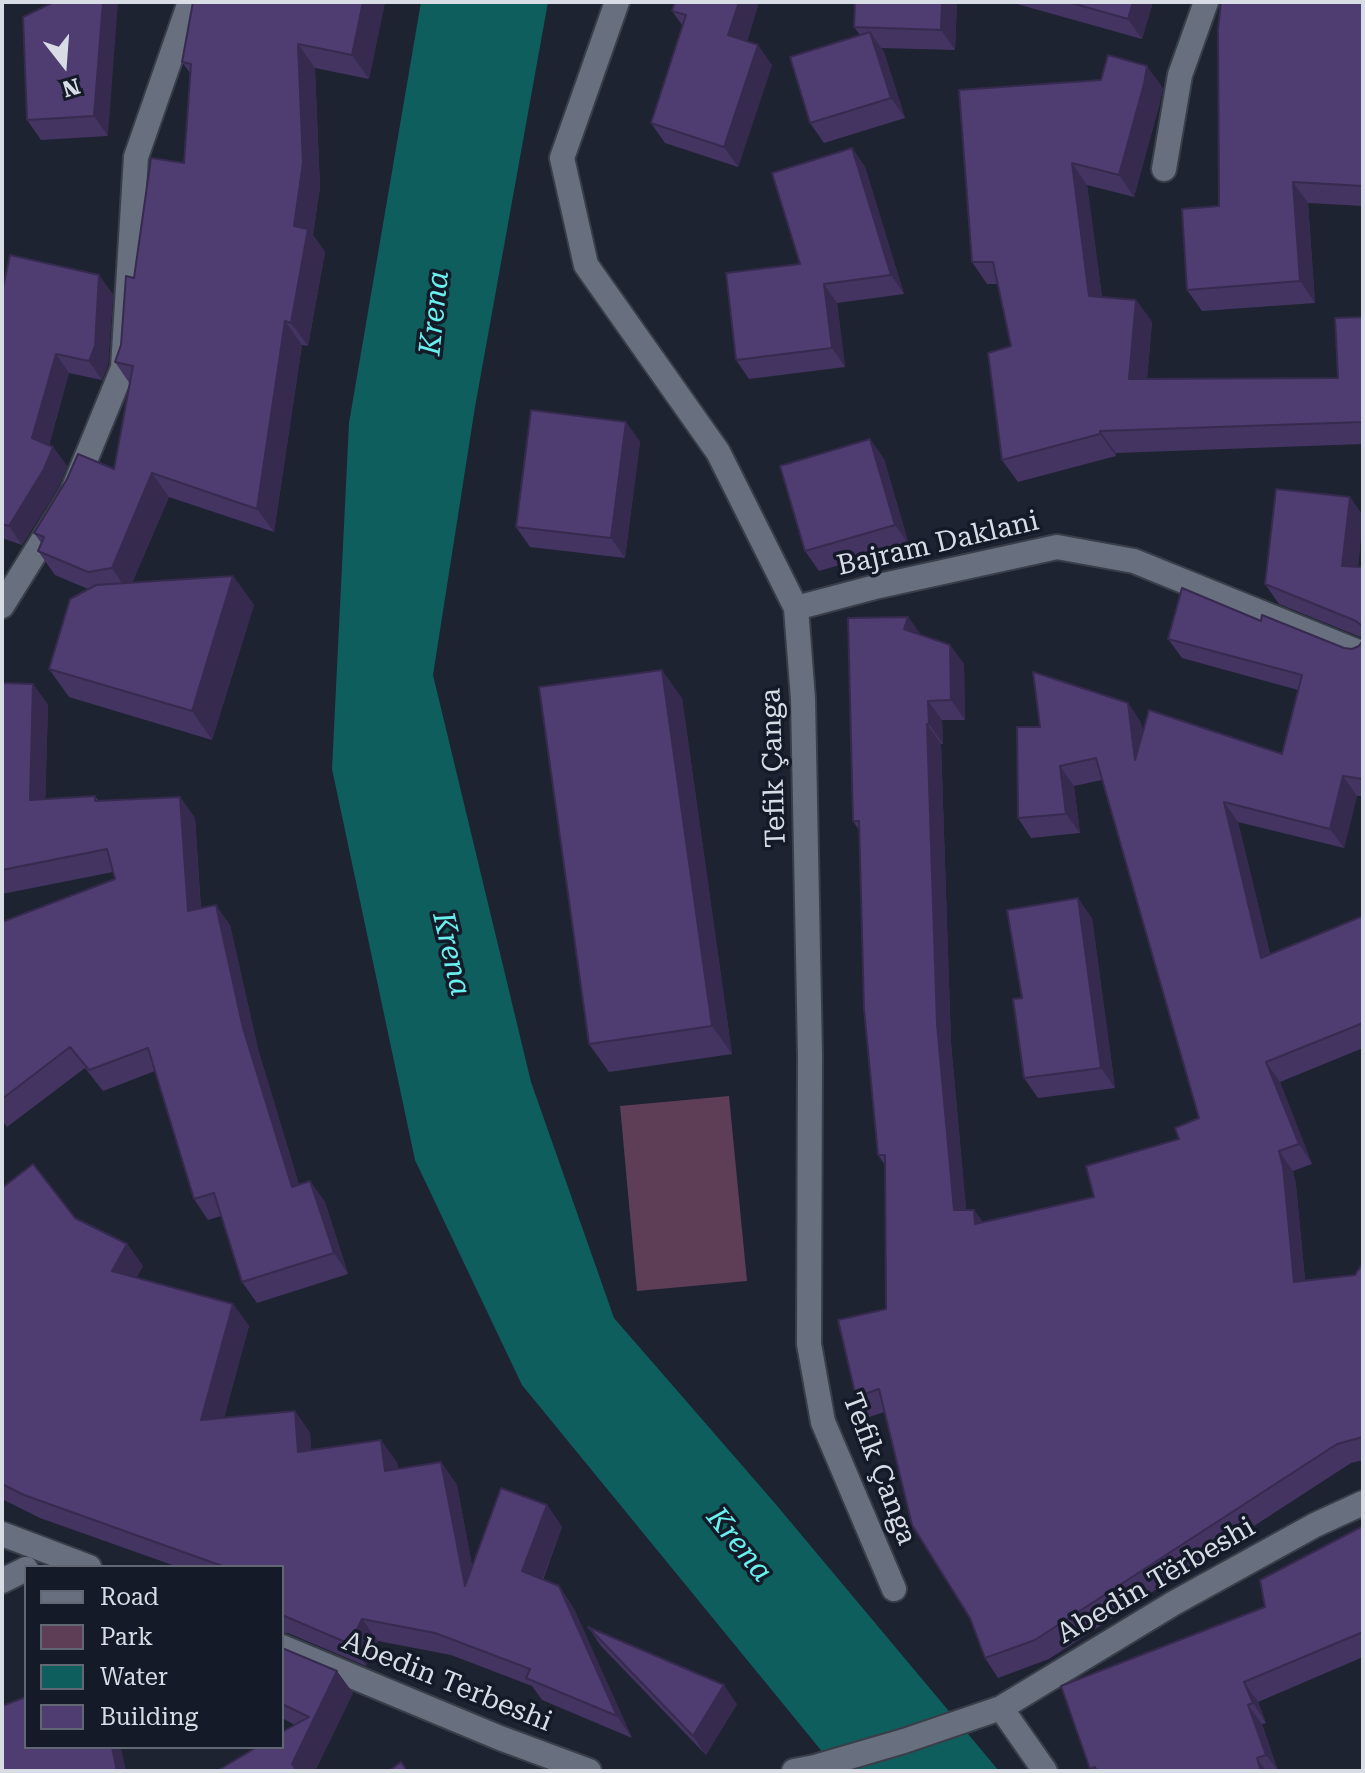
<!DOCTYPE html>
<meta charset="utf-8">
<style>
body{margin:0}
#map{position:relative;width:1365px;height:1773px;overflow:hidden;background:#1d2331;font-family:"Roboto Serif",serif}
canvas{display:block}
.frame{position:absolute;inset:0;border:4px solid #d7dce5;pointer-events:none}
.legend{position:absolute;left:24px;top:1565px;width:260px;height:184px;box-sizing:border-box;background:#141a27;border:2px solid #626873;margin:0;padding:10px 14px;list-style:none;font-size:24px;color:#d7dce5}
.legend li{display:flex;align-items:center;gap:16px;height:40px}
.legend b{width:40px;border:2px solid #626873}
.north{position:absolute;left:24px;top:24px;width:80px;height:80px;-webkit-text-stroke:6px #141a27;paint-order:stroke;rotate:163deg;font-size:22px;font-weight:700;line-height:32px;text-align:center;color:#d7dce5}
.north::after{content:'';display:block;margin:auto;width:28px;height:36px;background:#d7dce5;clip-path:polygon(50% 0,100% 100%,50% 72%,0 100%)}
</style>
<div id="map">
<canvas width="1365" height="1773"></canvas>
<div class="frame"></div>
<ul class="legend">
<li><b style="height:10px;background:#687080"></b>Road</li>
<li><b style="height:22px;background:#5e3d57"></b>Park</li>
<li><b style="height:22px;background:#0e5e5e"></b>Water</li>
<li><b style="height:22px;background:#4f3c71"></b>Building</li>
</ul>
<div class="north">N</div>
</div>
<script>
const ctx = document.querySelector('canvas').getContext('2d');
ctx.lineJoin = 'round';
function paint(path, color) { ctx.fillStyle = color; ctx.fill(path, 'evenodd'); }
const shape = rows => new Path2D(rows.map(r => 'M' + r).join(''));
function strokePath(path, color, width, dash) { ctx.strokeStyle = color; ctx.lineWidth = width; ctx.lineCap = dash ? 'butt' : 'round'; ctx.setLineDash(dash || []); ctx.stroke(path); }
function write(font, color, halo, rows, align = 'center') {
  ctx.font = font + ' "Roboto Serif",serif'; ctx.lineWidth = 7; ctx.setLineDash([]); ctx.textBaseline = 'middle'; ctx.strokeStyle = halo; ctx.fillStyle = color; for (const [text, x, y, turn = 0] of rows) {
    ctx.save(); ctx.translate(x, y); ctx.rotate((+turn || 0) * Math.PI / 180); ctx.textAlign = isNaN(turn) ? turn : align; if (halo) ctx.strokeText(text, 0, 0); ctx.fillText(text, 0, 0); ctx.restore();
  }
}
const green = shape([
 [729,1096,747,1281,637,1291,620,1106]
]);
const water = shape([
 [421,2,548,2,475,407,433,675,531,1082,614,1318,773,1501,999,1771,838,1771,522,1385,415,1160,332,769,349,423]
]);
const minor = shape([
 [617,2,562,158,586,265,718,452,796,608,803,699,810,1055,809,1344,823,1422,894,1589],
 [1164,169,1180,75,1206,2],
 [2,606,71,495,123,368,136,157,190,2],
 [796,608,879,586,1057,547,1134,561,1363,654],
 [2,1534,89,1567],
 [2,1581,26,1569],
 [282,1647,500,1738,589,1771],
 [1001,1708,1045,1771],
 [794,1771,815,1767,904,1741,1001,1708,1174,1603,1315,1525,1363,1503]
]);
const wall = shape([
 [54,2,108,136,41,140,27,120],
 [385,2,369,79,315,68,320,187,313,235,325,252,308,346,302,345,274,532,169,497,132,583,233,576,254,605,212,740,69,697,49,669,88,589,55,575,38,551,42,544,34,533,114,469,130,384,115,362,121,345,134,278,184,163,190,73,182,62],
 [675,2,759,2,747,41,772,65,738,167,665,143,651,123,682,25,672,11],
 [957,2,955,50,881,48,884,52,905,118,824,143,810,123,860,35,854,27],
 [1010,2,1153,2,1142,39],
 [1363,2,1363,206,1308,203,1315,303,1202,311,1187,290,1219,206],
 [1163,88,1159,106,1134,197,1087,185,1102,297,1136,300,1152,322,1147,379,1338,378,1363,317,1363,444,1116,453,1116,456,1018,482,1002,460,1011,346,998,284,987,284,972,262,959,90],
 [852,148,865,167,904,294,837,303,845,367,749,379,736,360,800,264],
 [2,292,113,294,108,365,102,380,69,373,49,445,53,447,67,466,58,488,22,545,2,538],
 [626,422,640,442,625,558,530,547,516,527],
 [870,439,884,459,909,545,819,571,805,551],
 [1350,497,1363,516,1358,567,1363,567,1363,638,1279,604,1265,584],
 [908,617,921,635,950,645,964,664,965,720,942,720,943,744,941,744,951,1043,966,1210,974,1210,983,1222,1094,1197,1179,1139,1199,1118,1102,780,1074,786,1080,833,1031,838,1018,818,1040,727,1128,703,1141,723,1143,733,1282,754,1298,690,1182,658,1168,639,1261,621,1344,648,1352,649,1359,646,1363,640,1363,796,1357,796,1344,848,1238,822,1270,954,1363,916,1363,1048,1280,1082,1312,1164,1293,1171,1296,1185,1305,1280,1355,1275,1363,1263,1363,1460,1351,1463,1049,1659,998,1678,985,1658,970,1618,885,1412,869,1417,856,1397,886,1309,885,1165,878,1155,859,830,853,821],
 [2,683,33,684,48,705,45,799,95,796,99,801,180,797,195,818,201,908,230,925,258,1049,299,1185,310,1181,325,1202,348,1274,257,1303,242,1282,221,1216,208,1220,194,1199,155,1071,103,1091,85,1068,7,1127,2,1120,2,922,115,879,113,872,2,894],
 [682,698,732,1054,609,1072,589,1044],
 [1092,918,1115,1088,1038,1098,1024,1078,1022,998],
 [2,1188,75,1218,127,1244,143,1266,136,1278,233,1304,249,1326,224,1418,295,1411,310,1433,311,1450,397,1462,398,1469,441,1462,457,1485,472,1566,547,1505,562,1527,543,1580,559,1586,574,1609,632,1738,542,1700,532,1686,451,1655,378,1641,366,1666,288,1633,282,1633,282,1567,178,1567,40,1518,2,1499],
 [1363,1526,1363,1657,1258,1702,1266,1723,1262,1724,1278,1771,1092,1771,1090,1769,1265,1607],
 [588,1627,737,1704,706,1755,601,1646],
 [282,1648,353,1693,315,1771,217,1771,295,1725,282,1718]
]);
const shadedWall = shape([
 [103,2,118,2,108,136,94,116],
 [363,2,385,2,369,79,352,55],
 [739,2,759,2,742,55,728,35],
 [942,2,957,2,955,50,941,30],
 [1133,2,1153,2,1142,39,1128,19],
 [870,32,884,52,905,118,891,98],
 [298,44,315,68,320,187,313,235,325,252,308,346,291,323],
 [758,45,772,65,738,167,724,147],
 [1147,66,1163,88,1159,106,1134,197,1119,175],
 [852,148,865,167,904,294,891,275],
 [1072,163,1087,185,1105,318,1089,296],
 [1293,182,1308,203,1315,303,1300,281],
 [99,275,113,294,108,365,102,380,89,361],
 [824,284,837,303,845,367,832,348],
 [1136,300,1152,322,1145,401,1129,379],
 [285,321,302,345,274,532,257,509],
 [56,354,69,373,45,457,32,438],
 [626,422,640,442,625,558,611,538],
 [1100,431,1116,453,1116,456,1100,434],
 [870,439,884,459,909,545,895,525],
 [53,447,67,466,58,488,22,545,9,526],
 [152,473,169,497,128,592,112,568],
 [1350,497,1363,516,1356,585,1342,566],
 [233,576,254,605,212,740,192,711],
 [908,617,922,637,904,629],
 [950,645,964,664,965,720,951,700],
 [662,670,682,698,732,1054,712,1026],
 [33,684,48,705,45,821,30,800],
 [928,701,942,720,943,744,929,724],
 [1128,703,1141,723,1149,779,1135,760],
 [927,724,941,744,951,1043,968,1229,954,1210,937,1024],
 [1060,766,1074,786,1080,833,1066,814],
 [1343,776,1357,796,1344,848,1330,829],
 [180,797,195,818,202,932,188,911],
 [1224,802,1238,822,1275,977,1261,958],
 [1078,898,1092,918,1115,1088,1101,1068],
 [216,905,230,925,258,1049,306,1208,292,1187,243,1028],
 [1266,1062,1280,1082,1312,1164,1299,1144],
 [1279,1151,1293,1171,1296,1185,1307,1301,1294,1282],
 [310,1181,325,1202,348,1274,334,1253],
 [974,1210,988,1229,975,1224],
 [127,1244,143,1266,128,1294,112,1271],
 [233,1304,249,1326,217,1442,201,1420],
 [295,1411,310,1433,313,1474,298,1452],
 [381,1440,397,1462,401,1493,385,1471],
 [441,1462,457,1485,480,1608,465,1586],
 [547,1505,562,1527,537,1593,522,1571],
 [559,1586,574,1609,632,1738,617,1716],
 [362,1619,378,1641,366,1666,350,1644],
 [337,1671,353,1693,315,1771,297,1771,292,1764],
 [1244,1682,1258,1702,1266,1723,1253,1703],
 [724,1685,737,1704,706,1755,693,1736],
 [1248,1705,1262,1724,1278,1771,1266,1755],
 [112,1747,121,1747,126,1771,117,1771],
 [1257,1758,1266,1771,1261,1771]
]);
const building = shape([
 [54,2,103,2,94,116,27,120,23,17,54,2],
 [193,2,363,2,352,55,298,44,303,163,294,226,308,229,291,323,285,321,257,509,152,473,112,568,88,572,38,551,44,537,34,533,67,479,78,454,114,469,133,366,115,362,121,345,126,276,134,278,151,158,184,163,191,64,182,62,193,2],
 [675,2,739,2,728,35,758,45,724,147,651,123,686,15,672,11,675,2],
 [855,2,942,2,941,30,854,27,855,2],
 [1068,2,1133,2,1128,19,1068,2],
 [1221,2,1363,2,1363,186,1293,182,1300,281,1187,290,1182,209,1219,206,1218,29,1221,2],
 [870,32,891,98,810,123,790,57,870,32],
 [1108,55,1147,66,1144,84,1119,175,1072,163,1089,296,1136,300,1129,379,1338,378,1335,318,1363,317,1363,422,1100,431,1100,434,1002,460,988,353,1011,346,993,262,972,262,959,90,1101,80,1108,55],
 [852,148,891,275,824,284,832,348,736,360,726,273,800,264,772,173,852,148],
 [10,255,99,275,95,346,89,361,56,354,32,438,53,447,44,469,9,526,2,524,2,292,10,255],
 [531,410,626,422,611,538,516,527,531,410],
 [870,439,895,525,805,551,780,466,870,439],
 [1276,489,1350,497,1342,566,1363,567,1363,630,1362,626,1356,621,1265,584,1276,489],
 [233,576,192,711,49,669,70,599,96,585,233,576],
 [1182,588,1261,621,1262,615,1344,648,1352,649,1359,646,1363,640,1363,779,1343,776,1330,829,1224,802,1261,958,1363,916,1363,1023,1266,1062,1299,1144,1279,1151,1283,1166,1294,1282,1355,1275,1363,1263,1363,1437,1337,1444,1035,1640,985,1658,970,1618,912,1525,879,1389,856,1397,838,1320,886,1309,885,1155,878,1155,864,1009,859,821,853,821,848,618,908,617,904,629,950,645,951,700,928,701,929,724,927,724,937,1024,954,1210,974,1210,975,1224,1094,1197,1086,1166,1179,1139,1175,1128,1199,1118,1096,758,1060,766,1066,814,1018,818,1017,727,1040,727,1033,672,1128,703,1135,760,1149,710,1282,754,1302,675,1168,639,1182,588],
 [662,670,712,1026,589,1044,539,687,662,670],
 [2,683,33,684,30,800,95,796,95,801,180,797,188,911,216,905,243,1028,292,1187,310,1181,334,1253,242,1282,214,1193,194,1199,148,1048,89,1070,70,1047,2,1099,2,922,115,879,107,849,2,870,2,683],
 [1078,898,1101,1068,1024,1078,1013,999,1022,998,1007,910,1078,898],
 [33,1164,75,1218,127,1244,112,1271,233,1304,201,1420,295,1411,298,1452,381,1440,385,1471,441,1462,465,1586,501,1488,547,1505,522,1571,559,1586,617,1716,526,1678,530,1669,435,1633,362,1619,350,1644,282,1615,282,1567,225,1567,24,1495,2,1484,2,1188,33,1164],
 [1363,1526,1363,1632,1244,1682,1253,1703,1248,1705,1266,1755,1257,1758,1261,1771,1097,1771,1095,1767,1090,1769,1061,1686,1265,1607,1260,1580,1363,1526],
 [588,1627,724,1685,693,1736,588,1627],
 [282,1648,337,1671,292,1764,297,1771,217,1771,257,1747,282,1747,282,1732,309,1717,282,1704,282,1648],
 [26,1697,26,1747,112,1747,117,1771,2,1771,2,1706,26,1697],
 [401,1762,407,1771,389,1771,401,1762]
]);
const streetNames = [
 ["Bajram Daklani",938,544,-13],
 ["Tefik Çanga",774,768,-92],
 ["Tefik Çanga",879,1469,69],
 ["Abedin Tërbeshi",1156,1581,-30],
 ["Abedin Terbeshi",447,1682,22]
];
const waterNames = [
 ["Krena",435,313,-84],
 ["Krena",451,954,77],
 ["Krena",739,1545,51]
];
paint(green, '#5e3d57');
paint(water, '#0e5e5e');
strokePath(minor, '#393f49', 28);
strokePath(minor, '#687080', 24);
paint(wall, '#443461');
paint(shadedWall, '#372a4f');
paint(building, '#4f3c71');
strokePath(building, '#372a4f', 2);
write('28px', '#d7dce5', '#141a27', streetNames);
write('italic 30px', '#69f1ef', '#141a27', waterNames);
</script>
